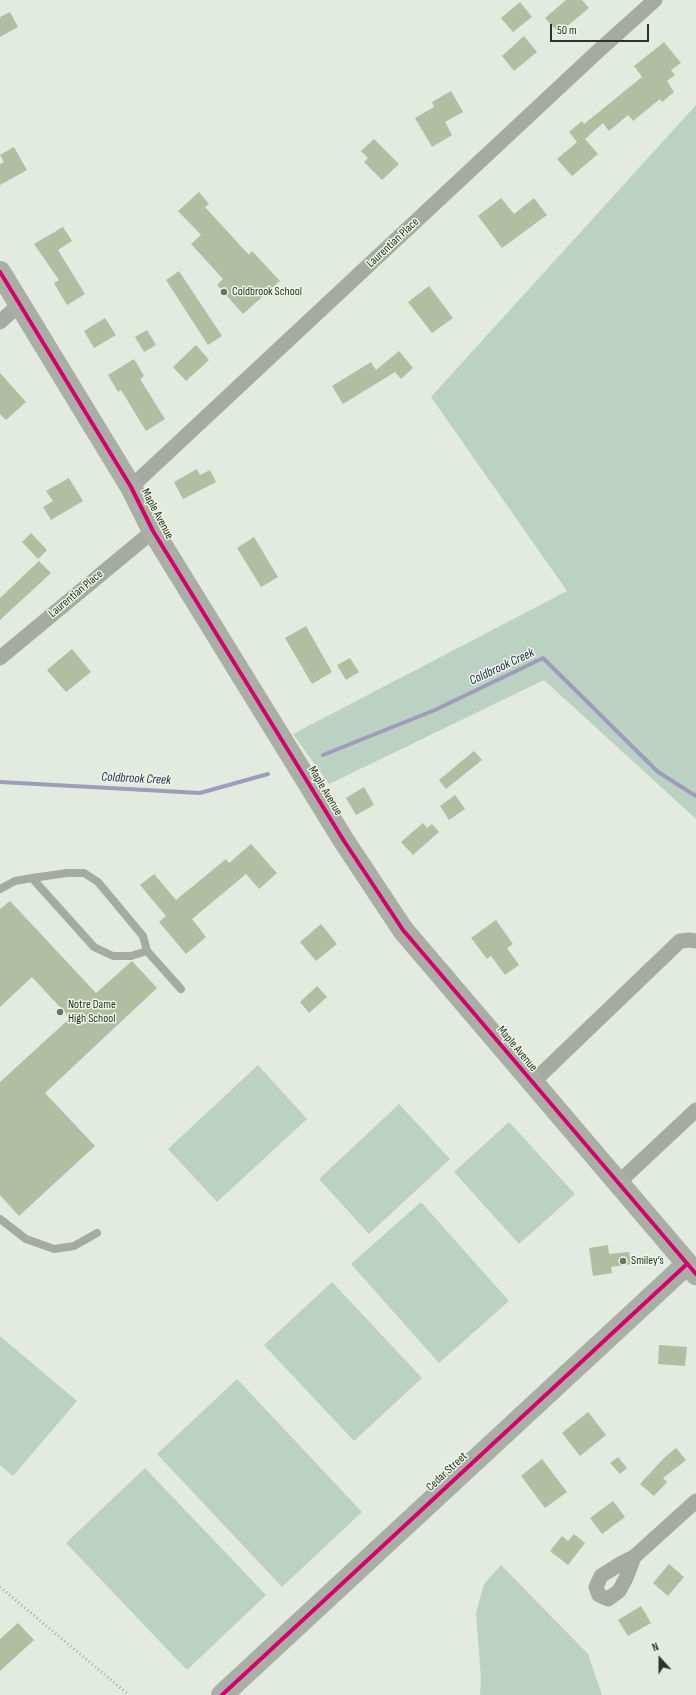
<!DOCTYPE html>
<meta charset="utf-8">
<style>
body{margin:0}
#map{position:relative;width:696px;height:1695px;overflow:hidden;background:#e3eadf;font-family:"Sofia Sans Condensed",sans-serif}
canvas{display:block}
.north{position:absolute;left:640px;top:1639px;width:40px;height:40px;-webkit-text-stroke:3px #ecf7e6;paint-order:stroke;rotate:339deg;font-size:11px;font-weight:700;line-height:16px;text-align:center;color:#2e3327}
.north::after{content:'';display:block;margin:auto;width:14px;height:18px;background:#2e3327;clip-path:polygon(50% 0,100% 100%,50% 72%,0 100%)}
.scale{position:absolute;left:550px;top:24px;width:99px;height:18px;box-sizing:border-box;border:2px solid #2e3327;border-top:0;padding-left:5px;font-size:12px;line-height:14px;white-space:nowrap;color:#2e3327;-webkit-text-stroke:3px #ecf7e6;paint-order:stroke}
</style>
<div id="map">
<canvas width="696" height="1695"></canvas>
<div class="north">N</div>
<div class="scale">50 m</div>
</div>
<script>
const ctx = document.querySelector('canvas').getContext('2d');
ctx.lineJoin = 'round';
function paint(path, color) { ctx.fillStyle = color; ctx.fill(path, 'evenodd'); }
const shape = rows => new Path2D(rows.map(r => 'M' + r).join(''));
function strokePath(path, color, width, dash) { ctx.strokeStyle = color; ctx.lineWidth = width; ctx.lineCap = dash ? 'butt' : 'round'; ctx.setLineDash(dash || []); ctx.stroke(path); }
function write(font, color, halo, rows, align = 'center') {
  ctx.font = font + ' "Sofia Sans Condensed",sans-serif'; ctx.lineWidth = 3; ctx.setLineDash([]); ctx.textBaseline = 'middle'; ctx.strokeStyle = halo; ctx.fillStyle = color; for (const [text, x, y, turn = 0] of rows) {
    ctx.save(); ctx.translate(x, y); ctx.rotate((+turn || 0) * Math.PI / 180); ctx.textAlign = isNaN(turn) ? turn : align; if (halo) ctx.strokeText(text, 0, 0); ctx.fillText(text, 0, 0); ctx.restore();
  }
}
const green = shape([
 [696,105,696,819,544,680,329,784,293,734,567,591,431,397],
 [258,1065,307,1119,217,1202,168,1149],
 [399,1104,450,1159,369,1234,319,1179],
 [509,1122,575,1194,519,1244,454,1172],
 [421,1202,509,1301,439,1363,351,1264],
 [332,1282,422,1378,354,1441,264,1345],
 [0,1336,77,1401,13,1476,0,1465],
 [237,1379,362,1512,282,1587,157,1454],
 [145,1468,266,1595,187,1670,66,1543],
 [501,1565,588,1654,602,1695,480,1695,481,1679,476,1613,484,1584]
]);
const stream = shape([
 [323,755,435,710,543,658,658,772,696,796],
 [0,782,200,793,268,774]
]);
const building = shape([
 [566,0,582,0,589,8,559,33,545,18],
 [520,2,532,17,513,32,501,18],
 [10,12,18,27,0,37,0,17],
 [524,36,537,52,514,71,502,56],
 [664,42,681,63,671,70,675,75,667,81,674,92,662,102,660,99,633,121,628,115,609,131,603,123,585,139,598,154,572,176,557,159,577,142,569,132,582,121,584,124,642,77,634,66],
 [451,91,463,112,445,122,452,135,432,147,415,118,434,107,432,102],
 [374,139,399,164,382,180,364,162,368,158,361,151],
 [14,147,27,170,0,185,0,164,4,162,0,155],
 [199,192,209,204,205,207,249,255,252,251,280,281,243,314,217,285,223,279,191,244,201,235,178,211],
 [501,198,514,214,534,198,547,215,502,248,478,216],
 [63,227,72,241,58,250,85,294,67,305,54,283,59,280,34,244],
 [179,271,222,336,208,345,166,280],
 [429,286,453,318,432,333,408,302],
 [105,318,116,335,94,348,84,331],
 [147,330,156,345,144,352,135,337],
 [196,345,209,360,186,381,173,367],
 [399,351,413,368,401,379,395,372,343,404,332,386,371,362,376,370],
 [134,359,144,376,140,379,165,419,146,431,121,390,118,392,108,375],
 [0,373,26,402,6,420,0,414],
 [197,469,200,475,210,470,216,482,183,499,174,482],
 [69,478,83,501,51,520,43,507,53,501,46,491],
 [31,533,47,550,38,559,22,542],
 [254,537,278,577,261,587,237,548],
 [39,561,51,573,0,620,0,598],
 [306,626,332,672,312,684,285,638],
 [72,649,91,672,66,692,47,670],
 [350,658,359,672,346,680,337,665],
 [474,751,482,760,446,789,439,780],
 [364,787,374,805,356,815,346,798],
 [455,795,465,809,449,820,440,806],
 [423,823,427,828,432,824,439,832,413,855,401,842],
 [251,844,277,873,259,889,246,874,192,919,206,937,186,954,159,922,166,916,140,885,154,874,176,900,226,859,229,863],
 [10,901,96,993,132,961,157,988,45,1093,95,1146,19,1216,0,1195,0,1082,70,1018,32,977,0,1007,0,909],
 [496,920,513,944,507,948,519,965,505,975,491,956,487,959,471,938],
 [321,924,337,944,316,961,300,942],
 [317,986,327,997,309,1013,300,1002],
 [608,1245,609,1254,629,1252,631,1264,611,1267,612,1273,593,1276,589,1248],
 [659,1345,687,1347,685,1366,658,1364],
 [588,1412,606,1435,580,1456,562,1433],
 [676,1448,686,1460,663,1478,667,1482,654,1496,640,1484,664,1458],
 [618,1457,627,1468,620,1474,610,1463],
 [542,1459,567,1492,545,1508,521,1476],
 [613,1501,625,1517,602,1534,590,1518],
 [574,1534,585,1543,568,1565,550,1551,562,1536,568,1541],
 [669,1564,684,1577,668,1596,653,1583],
 [641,1606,651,1623,628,1636,618,1620],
 [18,1623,34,1640,0,1671,0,1639]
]);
const service = shape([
 [32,878,67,873,84,873,98,882,143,936,147,951],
 [0,889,15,881,32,878,94,947,113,956,131,956,147,951,181,989],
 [0,1219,26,1239,54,1249,74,1246,97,1233]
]);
const minor = shape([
 [0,322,20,304],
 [131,487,596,53,655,0],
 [0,658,153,531],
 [532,1083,680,941,689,940,696,941],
 [618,1183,696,1110],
 [634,1557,626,1578,619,1591,608,1599,599,1595,596,1587,601,1576,620,1564,634,1557,696,1501]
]);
const secondary = shape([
 [0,272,131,487,153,531,344,841,403,930,696,1274],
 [222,1695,687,1264]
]);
const rail = shape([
 [0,1587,129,1695]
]);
const cycleway = shape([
 [0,272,131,487,153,531,344,841,403,930,696,1274],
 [222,1695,687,1264]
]);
const markers = [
 [224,292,4,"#6d7367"],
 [60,1012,4,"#6d7367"],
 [623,1261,4,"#6d7367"]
];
const streetNames = [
 ["Laurentian Place",393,243,-43],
 ["Maple Avenue",157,514,62],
 ["Laurentian Place",76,594,-40],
 ["Maple Avenue",325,791,59],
 ["Maple Avenue",517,1049,50],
 ["Cedar Street",447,1472,-43]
];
const poiNames = [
 ["Coldbrook School",232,292],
 ["Notre Dame",68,1005],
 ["High School",68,1019],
 ["Smiley’s",631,1261]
];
const waterNames = [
 ["Coldbrook Creek",502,667,-25],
 ["Coldbrook Creek",136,779,3]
];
paint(green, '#bbd1c1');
strokePath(stream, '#9e9cba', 4);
paint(building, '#b3bda1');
strokePath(service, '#a6aba1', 8);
strokePath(minor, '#a6aba1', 15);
strokePath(secondary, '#aaafa5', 22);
strokePath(rail, '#a7aca3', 3, [1, 3]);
strokePath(cycleway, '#d6006c', 4);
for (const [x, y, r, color] of markers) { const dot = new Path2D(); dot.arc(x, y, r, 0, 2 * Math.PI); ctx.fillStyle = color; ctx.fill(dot); strokePath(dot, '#ecf7e6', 1.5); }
write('12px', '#2e3327', '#ecf7e6', streetNames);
write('12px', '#2e3327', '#ecf7e6', poiNames, 'left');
write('italic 13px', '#261f52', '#ecf7e6', waterNames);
</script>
